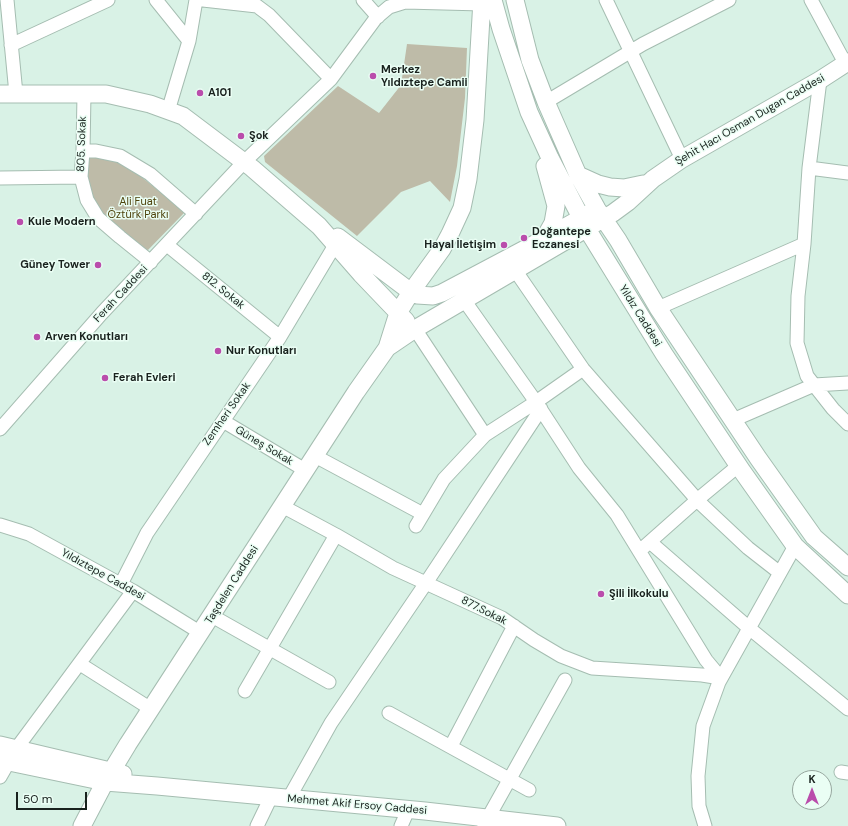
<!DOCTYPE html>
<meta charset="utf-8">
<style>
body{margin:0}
#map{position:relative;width:848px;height:826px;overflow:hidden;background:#d9f2e6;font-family:"DM Sans",sans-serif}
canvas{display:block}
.north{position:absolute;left:792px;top:770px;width:40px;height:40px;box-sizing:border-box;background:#eafef4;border:1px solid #96a69e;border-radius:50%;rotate:0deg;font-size:11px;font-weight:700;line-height:16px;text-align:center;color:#19221e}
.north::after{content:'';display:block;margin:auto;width:14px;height:18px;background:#ba4dac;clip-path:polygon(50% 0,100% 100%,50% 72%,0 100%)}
.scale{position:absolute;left:16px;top:792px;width:71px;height:18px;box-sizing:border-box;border:2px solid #19221e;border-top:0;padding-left:5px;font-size:12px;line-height:14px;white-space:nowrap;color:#19221e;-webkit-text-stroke:3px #eafef4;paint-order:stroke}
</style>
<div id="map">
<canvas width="848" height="826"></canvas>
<div class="north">K</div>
<div class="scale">50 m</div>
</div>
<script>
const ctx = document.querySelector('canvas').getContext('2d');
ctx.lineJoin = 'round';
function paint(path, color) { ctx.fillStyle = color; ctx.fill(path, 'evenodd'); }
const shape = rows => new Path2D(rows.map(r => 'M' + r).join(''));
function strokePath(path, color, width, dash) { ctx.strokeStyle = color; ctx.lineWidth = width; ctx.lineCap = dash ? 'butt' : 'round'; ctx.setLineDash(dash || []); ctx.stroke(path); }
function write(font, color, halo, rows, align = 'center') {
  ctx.font = font + ' "DM Sans",sans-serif'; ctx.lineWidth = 3; ctx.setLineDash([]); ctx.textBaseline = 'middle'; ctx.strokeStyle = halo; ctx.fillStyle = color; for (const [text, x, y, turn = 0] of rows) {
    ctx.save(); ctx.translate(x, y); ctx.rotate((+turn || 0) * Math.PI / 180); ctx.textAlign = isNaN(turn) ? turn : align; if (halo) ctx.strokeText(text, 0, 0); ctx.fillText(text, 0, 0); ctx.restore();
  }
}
const green = shape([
 [407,44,467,48,465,98,457,166,450,202,430,181,401,192,357,236,265,162,264,156,338,86,379,113,401,85],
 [86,156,123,162,185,212,148,250,143,249,96,208,86,185]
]);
const minor = shape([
 [7,0,16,94],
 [156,0,189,41,168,111],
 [203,0,257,6,269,15,331,79],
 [363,0,378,17],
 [606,0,682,159],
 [811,0,845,63],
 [189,41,196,0],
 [11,45,108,0],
 [820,80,809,168,804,244,798,296,797,343,807,376,833,409,848,424],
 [84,94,83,151,81,177,87,200,98,218,120,237,151,262],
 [546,102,643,44,729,0],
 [83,151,96,151,120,156,150,174,196,214],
 [809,168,848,173],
 [0,178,81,177],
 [167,245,280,337],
 [515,270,583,369,699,502,748,548,780,573],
 [464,300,536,402,579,468,617,515,706,660,721,678],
 [658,308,804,244],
 [415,329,485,435],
 [733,420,814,385,848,383],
 [223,421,305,470],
 [0,429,102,313,244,162,331,79,376,18,389,7,405,2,482,4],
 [315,456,423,514],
 [282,506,336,535,393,568,502,618,534,640,561,656,592,668,702,675,721,678],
 [0,525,29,534,133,591,201,633],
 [416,526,444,479,485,435,536,402,583,369],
 [650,542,749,628,848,709],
 [644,547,697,500,738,466],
 [121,584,147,533,280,337,335,245],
 [212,616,329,682],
 [80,664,151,709],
 [245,691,336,535],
 [389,713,529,790],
 [451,746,514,626],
 [841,772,848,773],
 [0,777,16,749,133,591],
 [289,798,331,723,426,583,541,409],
 [484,825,565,680],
 [257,826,271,797],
 [401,826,408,810],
 [705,826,699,806,698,776,703,726,719,682,795,546]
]);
const major = shape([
 [482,0,475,120,468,179,462,208,450,234,442,249,411,292,398,313,387,348,415,329,613,213,628,202,653,179,682,159,820,80,848,62],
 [493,0,501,29,529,112,550,158,587,229,664,354,742,471,795,546,848,595],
 [515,0,530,60,546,102,578,175,597,209,618,240,658,308,758,458,814,537,848,567],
 [0,94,106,94,150,104,183,116,252,168,319,226,361,274,406,321],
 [578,175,598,184,610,187,624,188,643,184],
 [338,237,411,292,417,295,433,296,442,293,544,239,590,213],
 [544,239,553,223,556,206,545,166],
 [0,745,123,774],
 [0,760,105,782,157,786,425,811,557,826],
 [82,826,105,782,128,744,356,392,387,348]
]);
const markers = [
 [373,76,4,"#ba4dac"],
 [200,93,4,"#ba4dac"],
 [241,136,4,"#ba4dac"],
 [20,222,4,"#ba4dac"],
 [524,238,4,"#ba4dac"],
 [504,245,4,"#ba4dac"],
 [98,265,4,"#ba4dac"],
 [37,337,4,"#ba4dac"],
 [218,351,4,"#ba4dac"],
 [105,378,4,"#ba4dac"],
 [601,594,4,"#ba4dac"]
];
const poiNames = [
 ["Merkez",381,70],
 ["Yıldıztepe Camii",381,83],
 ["A101",208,93],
 ["Şok",249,136],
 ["Kule Modern",28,222],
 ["Doğantepe",532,232],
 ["Eczanesi",532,245],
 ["Hayal İletişim",496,245,"right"],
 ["Güney Tower",90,265,"right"],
 ["Arven Konutları",45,337],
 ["Nur Konutları",226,351],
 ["Ferah Evleri",113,378],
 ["Şili İlkokulu",609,594]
];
const streetNames = [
 ["Şehit Hacı Osman Dugan Caddesi",750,120,-30],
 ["805. Sokak",82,144,-88],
 ["812. Sokak",223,291,39],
 ["Ferah Caddesi",121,294,-47],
 ["Yıldız Caddesi",640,316,58],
 ["Zemheri Sokak",227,414,-55],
 ["Güneş Sokak",264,446,31],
 ["Yıldıztepe Caddesi",103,575,29],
 ["Taşdelen Caddesi",232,585,-58],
 ["877.Sokak",484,611,27],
 ["Mehmet Akif Ersoy Caddesi",357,805,5]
];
const parkNames = [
 ["Ali Fuat",138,202],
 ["Öztürk Parkı",138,215]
];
paint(green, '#bebba8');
strokePath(minor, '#a5bdb1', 15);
strokePath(major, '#a5bdb1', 19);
strokePath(minor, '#fff', 13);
strokePath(major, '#fff', 17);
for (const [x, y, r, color] of markers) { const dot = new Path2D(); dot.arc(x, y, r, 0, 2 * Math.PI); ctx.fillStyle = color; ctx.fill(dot); strokePath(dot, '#eafef4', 1.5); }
write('bold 11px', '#19221e', '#eafef4', poiNames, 'left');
write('11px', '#19221e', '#eafef4', streetNames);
write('11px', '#4d420b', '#eafef4', parkNames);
</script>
